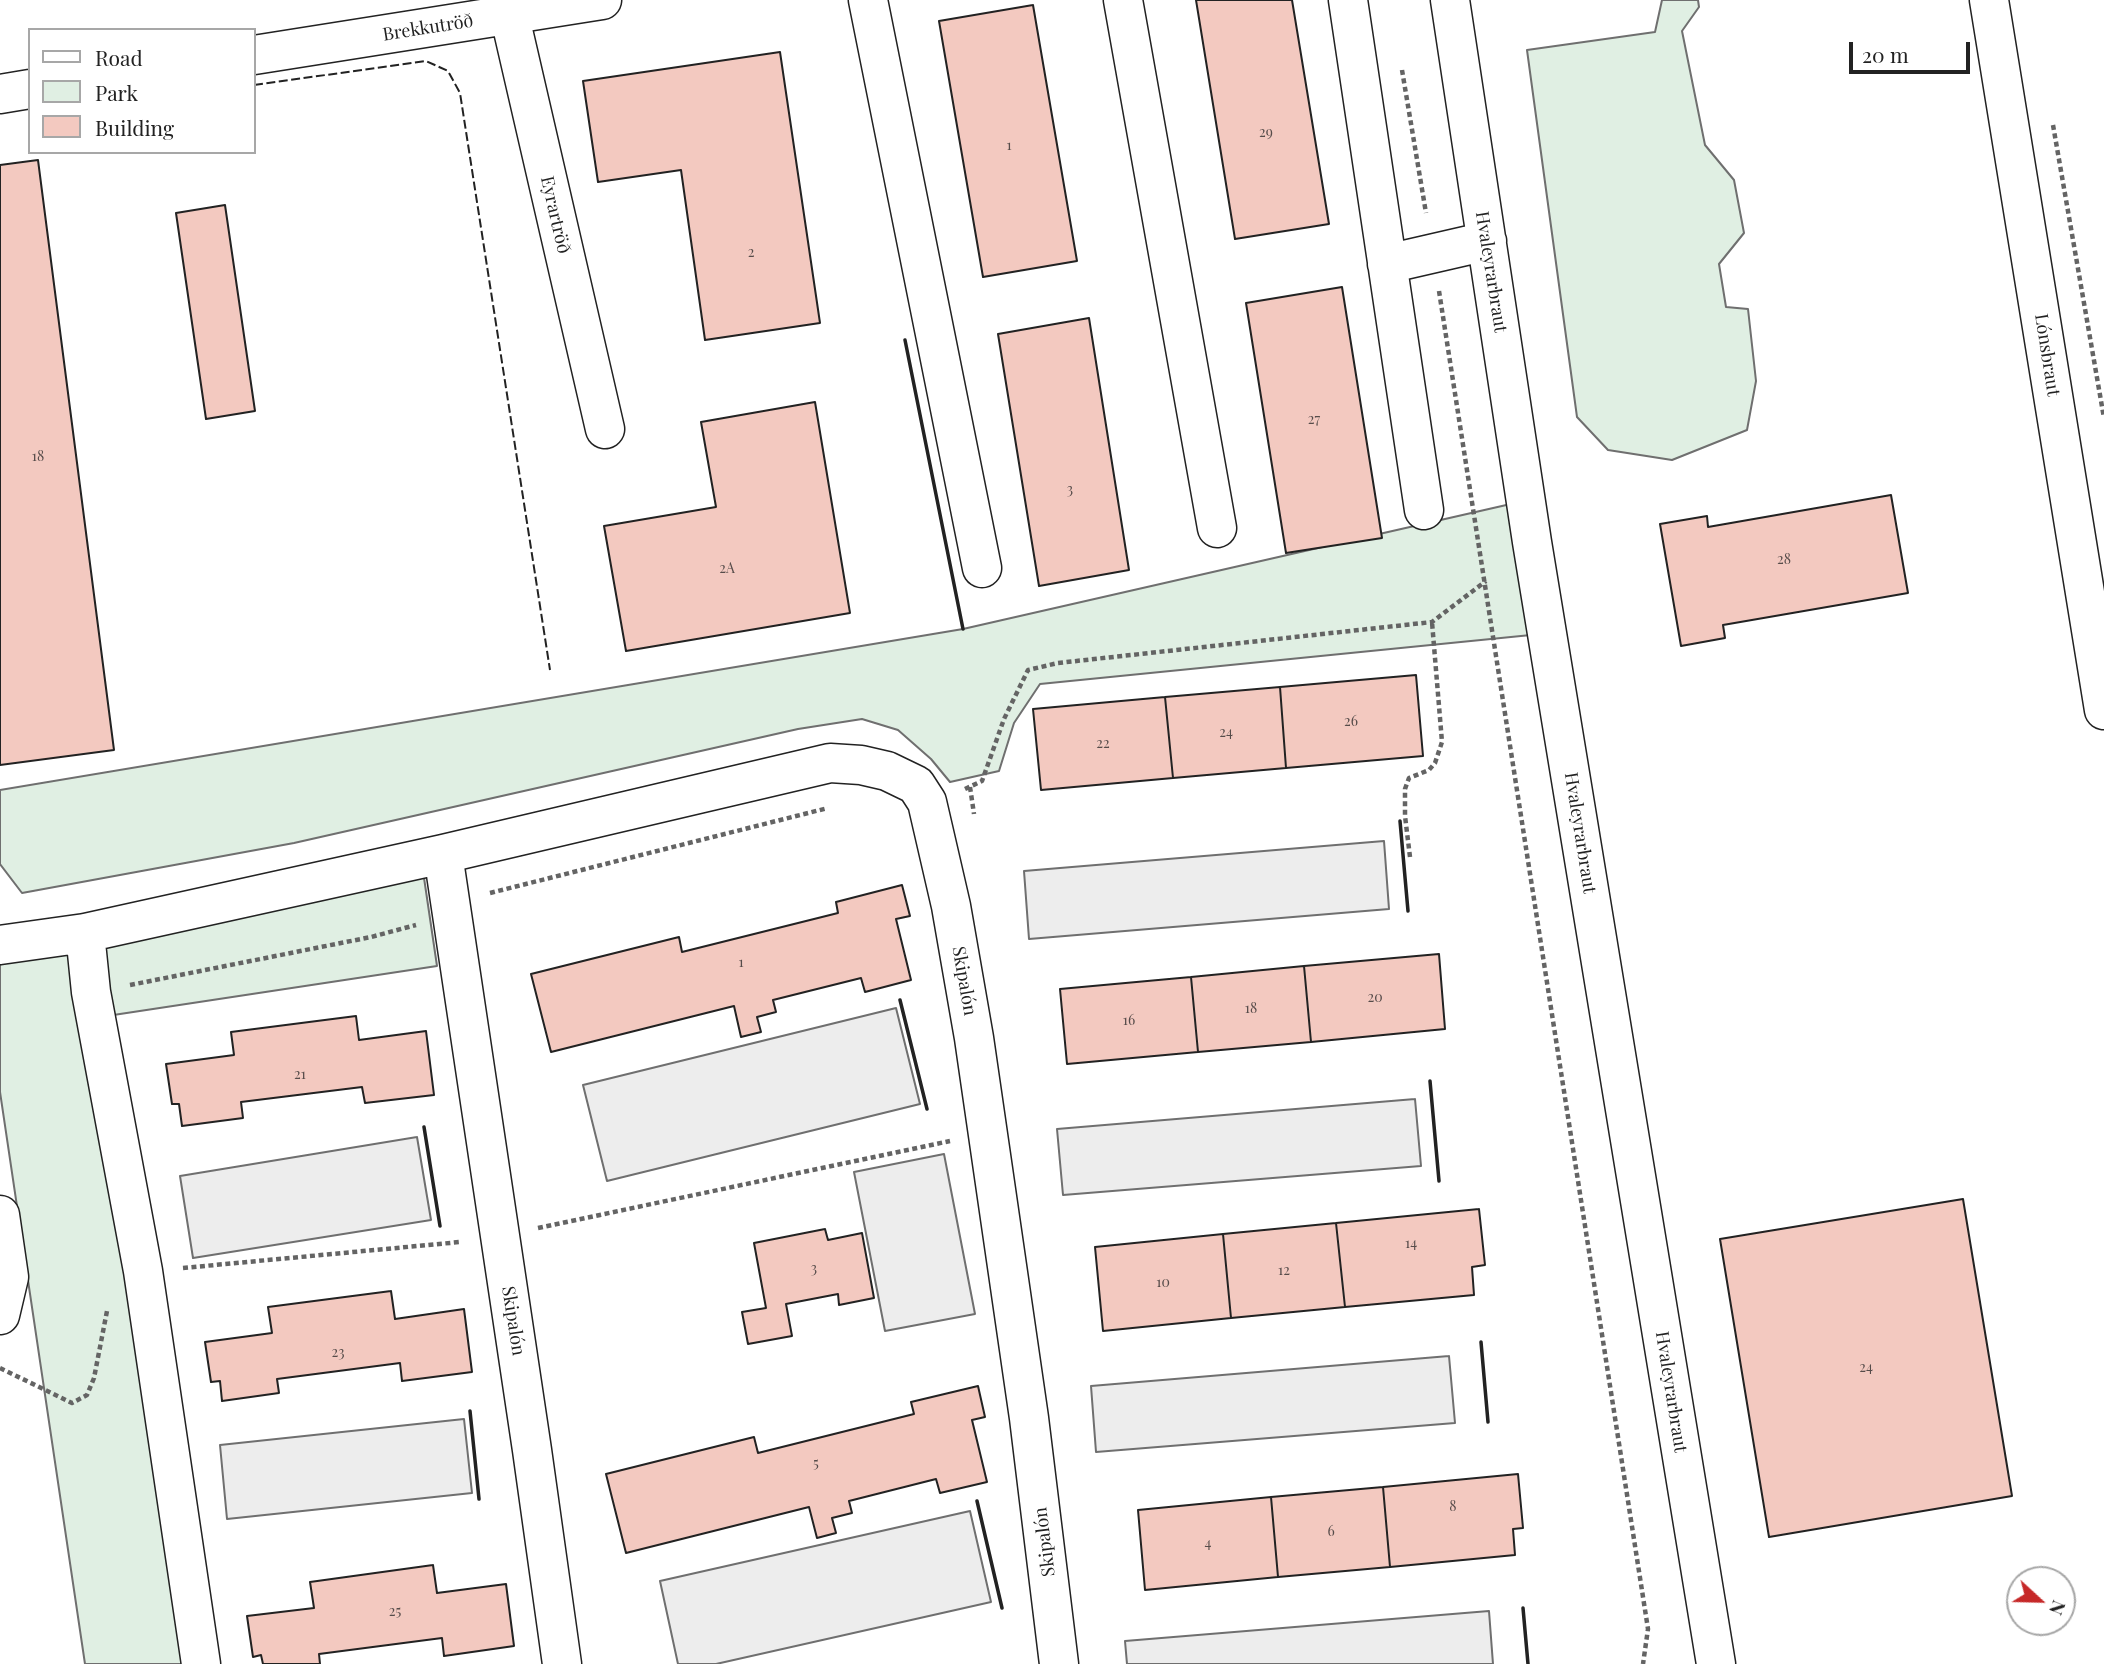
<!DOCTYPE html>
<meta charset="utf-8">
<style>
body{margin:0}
#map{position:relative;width:2104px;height:1664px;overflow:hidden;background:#fff;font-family:"Playfair Display",serif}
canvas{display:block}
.legend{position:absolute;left:28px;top:28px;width:228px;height:126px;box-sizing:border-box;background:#fff;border:2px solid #a7a7a7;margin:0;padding:9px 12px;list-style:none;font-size:21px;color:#222}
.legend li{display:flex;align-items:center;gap:14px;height:35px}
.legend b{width:35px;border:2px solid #a7a7a7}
.north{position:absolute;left:2006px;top:1566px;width:70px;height:70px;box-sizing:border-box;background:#fff;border:2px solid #a7a7a7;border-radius:50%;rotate:112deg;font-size:19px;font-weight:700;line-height:28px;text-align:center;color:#222}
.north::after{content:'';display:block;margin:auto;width:24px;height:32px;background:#c62828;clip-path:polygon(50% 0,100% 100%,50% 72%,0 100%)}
.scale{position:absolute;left:1849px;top:42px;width:121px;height:32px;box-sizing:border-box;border:4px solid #222;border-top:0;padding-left:9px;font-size:21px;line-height:24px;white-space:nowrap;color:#222;-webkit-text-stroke:5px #fff;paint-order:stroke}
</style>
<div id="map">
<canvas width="2104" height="1664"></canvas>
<ul class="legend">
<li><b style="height:9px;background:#fff"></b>Road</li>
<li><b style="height:19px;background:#e0efe3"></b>Park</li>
<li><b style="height:19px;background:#f3c9c0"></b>Building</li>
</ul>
<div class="north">N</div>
<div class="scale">20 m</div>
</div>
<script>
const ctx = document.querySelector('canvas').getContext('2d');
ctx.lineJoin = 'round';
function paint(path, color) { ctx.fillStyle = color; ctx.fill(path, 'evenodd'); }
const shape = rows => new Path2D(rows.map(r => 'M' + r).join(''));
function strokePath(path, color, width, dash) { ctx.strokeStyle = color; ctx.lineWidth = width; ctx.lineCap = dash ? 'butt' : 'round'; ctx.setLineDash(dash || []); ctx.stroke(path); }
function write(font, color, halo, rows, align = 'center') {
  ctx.font = font + ' "Playfair Display",serif'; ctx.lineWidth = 5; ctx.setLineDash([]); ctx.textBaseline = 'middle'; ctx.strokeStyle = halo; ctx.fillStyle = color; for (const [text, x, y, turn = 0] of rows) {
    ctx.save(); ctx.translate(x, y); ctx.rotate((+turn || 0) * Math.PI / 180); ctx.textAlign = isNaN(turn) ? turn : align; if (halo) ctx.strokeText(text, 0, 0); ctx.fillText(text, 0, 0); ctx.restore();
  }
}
const green = shape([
 [1662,0,1698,0,1699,7,1682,31,1705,145,1734,180,1744,233,1719,264,1726,307,1748,309,1756,381,1747,430,1672,460,1608,450,1577,417,1527,50,1655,32,1662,0],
 [1537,498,1551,633,1040,684,1014,723,999,771,950,782,931,759,898,730,862,719,798,729,294,843,22,893,0,864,0,790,963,629,1537,498],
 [423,871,437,966,87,1019,183,1664,85,1664,0,1092,0,934,423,871]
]);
const parking = shape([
 [1384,841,1389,909,1029,939,1024,871,1384,841],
 [896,1008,920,1104,607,1181,583,1085,896,1008],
 [1415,1099,1421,1166,1063,1195,1057,1129,1415,1099],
 [417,1137,431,1220,193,1258,180,1176,417,1137],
 [944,1154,975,1314,885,1331,854,1172,944,1154],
 [1449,1356,1455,1423,1096,1452,1091,1386,1449,1356],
 [464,1419,472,1493,227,1519,220,1445,464,1419],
 [970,1511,991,1602,716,1664,678,1664,660,1581,970,1511],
 [1489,1611,1493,1664,1127,1664,1125,1641,1489,1611]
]);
const building = shape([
 [1196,0,1292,0,1329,224,1235,239,1196,0],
 [1033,5,1077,261,983,277,939,21,1033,5],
 [780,52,820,323,705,340,681,170,598,182,583,81,780,52],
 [38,160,114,750,0,765,0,165,38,160],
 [225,205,255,411,206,419,176,213,225,205],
 [1342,287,1382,538,1286,553,1246,303,1342,287],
 [1089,318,1129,570,1039,586,998,334,1089,318],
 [815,402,850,613,626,651,604,526,716,507,701,422,815,402],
 [1891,495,1908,593,1723,625,1725,638,1681,646,1660,524,1707,516,1708,527,1891,495],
 [1416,675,1423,756,1286,768,1280,687,1416,675],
 [1280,687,1286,768,1173,778,1165,697,1280,687],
 [1165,697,1173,778,1041,790,1033,709,1165,697],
 [902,885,910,916,896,919,911,980,865,992,861,978,773,1000,776,1012,757,1017,761,1032,741,1037,734,1006,551,1052,531,974,679,937,682,952,838,913,836,902,902,885],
 [1439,954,1445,1029,1311,1042,1304,966,1439,954],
 [1304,966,1311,1042,1198,1052,1191,977,1304,966],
 [1191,977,1198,1052,1067,1064,1060,989,1191,977],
 [356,1016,359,1040,426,1031,434,1095,365,1103,362,1087,241,1102,243,1118,182,1126,179,1104,172,1104,166,1064,234,1055,231,1032,356,1016],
 [1963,1199,2012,1496,1769,1537,1720,1239,1963,1199],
 [1479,1209,1485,1265,1472,1267,1474,1295,1345,1307,1336,1223,1479,1209],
 [1336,1223,1345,1307,1231,1318,1223,1234,1336,1223],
 [825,1229,828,1240,862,1233,874,1298,839,1305,838,1294,786,1304,792,1336,748,1344,742,1312,766,1308,754,1243,825,1229],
 [1223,1234,1231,1318,1103,1331,1095,1247,1223,1234],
 [391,1291,395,1319,464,1309,472,1372,402,1381,400,1363,277,1379,279,1393,222,1401,220,1381,211,1382,205,1342,272,1333,268,1307,391,1291],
 [978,1386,985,1417,972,1420,987,1482,940,1493,936,1479,849,1501,852,1513,832,1518,836,1533,817,1538,809,1507,626,1553,606,1474,754,1437,758,1453,914,1414,911,1402,978,1386],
 [1518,1474,1523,1528,1513,1529,1515,1555,1390,1567,1383,1487,1518,1474],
 [1383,1487,1390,1567,1278,1577,1271,1497,1383,1487],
 [1271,1497,1278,1577,1145,1590,1138,1510,1271,1497],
 [433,1565,437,1593,506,1584,514,1646,444,1656,442,1638,319,1654,320,1664,263,1664,261,1655,253,1657,247,1616,314,1608,310,1582,433,1565]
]);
const path = shape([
 [1402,70,1426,213],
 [2053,125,2104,418],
 [1439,291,1648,1629,1643,1664],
 [970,787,974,814],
 [965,789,982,781,1004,719,1028,670,1058,663,1432,622,1486,581],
 [1410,857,1405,816,1405,789,1409,778,1429,770,1435,763,1442,742,1432,622],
 [490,893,828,808],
 [130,985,371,937,416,925],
 [538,1228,950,1141],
 [183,1268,460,1242],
 [0,1368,72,1403,87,1395,94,1378,107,1311]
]);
const minor = shape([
 [506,0,605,429],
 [868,0,982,568],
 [1123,0,1217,528],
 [1348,0,1424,510],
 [1450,0,1532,542,1716,1664],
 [1989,0,2104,710],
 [254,55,602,0],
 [0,94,30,89],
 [1387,264,1487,241],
 [443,854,532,1450,562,1664],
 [85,933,91,992,143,1271,201,1664],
 [0,945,85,933,443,854,830,763,861,765,887,771,916,785,927,802,951,906,974,1038,1029,1418,1059,1664],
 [0,1215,9,1277,0,1315]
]);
const fence = shape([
 [254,85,426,61,448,71,460,93,550,670]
]);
const wall = shape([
 [905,340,963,629],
 [1400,821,1408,911],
 [900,1000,927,1109],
 [1430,1081,1439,1181],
 [424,1127,440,1226],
 [1481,1342,1488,1422],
 [470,1411,479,1499],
 [977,1501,1002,1608],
 [1523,1608,1528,1664]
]);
const numberNames = [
 ["29",1266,133],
 ["1",1009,146],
 ["2",751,253],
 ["27",1314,420],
 ["18",38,457],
 ["3",1070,490],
 ["28",1784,560],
 ["2A",727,569],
 ["26",1351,722],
 ["24",1226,733],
 ["22",1103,744],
 ["1",741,963],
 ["20",1375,998],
 ["18",1251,1009],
 ["16",1129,1021],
 ["21",300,1075],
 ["14",1411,1244],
 ["3",814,1269],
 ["12",1284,1271],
 ["10",1163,1283],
 ["23",338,1353],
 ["24",1866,1368],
 ["5",816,1464],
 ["8",1453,1507],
 ["6",1331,1532],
 ["4",1208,1544],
 ["25",395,1612]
];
const streetNames = [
 ["Brekkutröð",428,28,-9],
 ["Eyrartröð",555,215,77],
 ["Hvaleyrarbraut",1491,272,81],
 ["Lónsbraut",2047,355,81],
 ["Hvaleyrarbraut",1580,833,81],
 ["Skipalón",964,981,80],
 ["Skipalón",513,1321,81],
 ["Hvaleyrarbraut",1671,1392,81],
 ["Skipalón",1045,1542,-97]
];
paint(green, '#e0efe3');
strokePath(green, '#6f6f6f', 2);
paint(parking, '#ededed');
strokePath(parking, '#6f6f6f', 2);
paint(building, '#f3c9c0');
strokePath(building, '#222', 2);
strokePath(minor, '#222', 41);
strokePath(path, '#646464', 4.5, [5, 3.5]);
strokePath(minor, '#fff', 38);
strokePath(fence, '#222', 2, [9, 3.5]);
strokePath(wall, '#222', 3.5);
write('14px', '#564c4a', null, numberNames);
write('18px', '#222', '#fff', streetNames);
</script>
